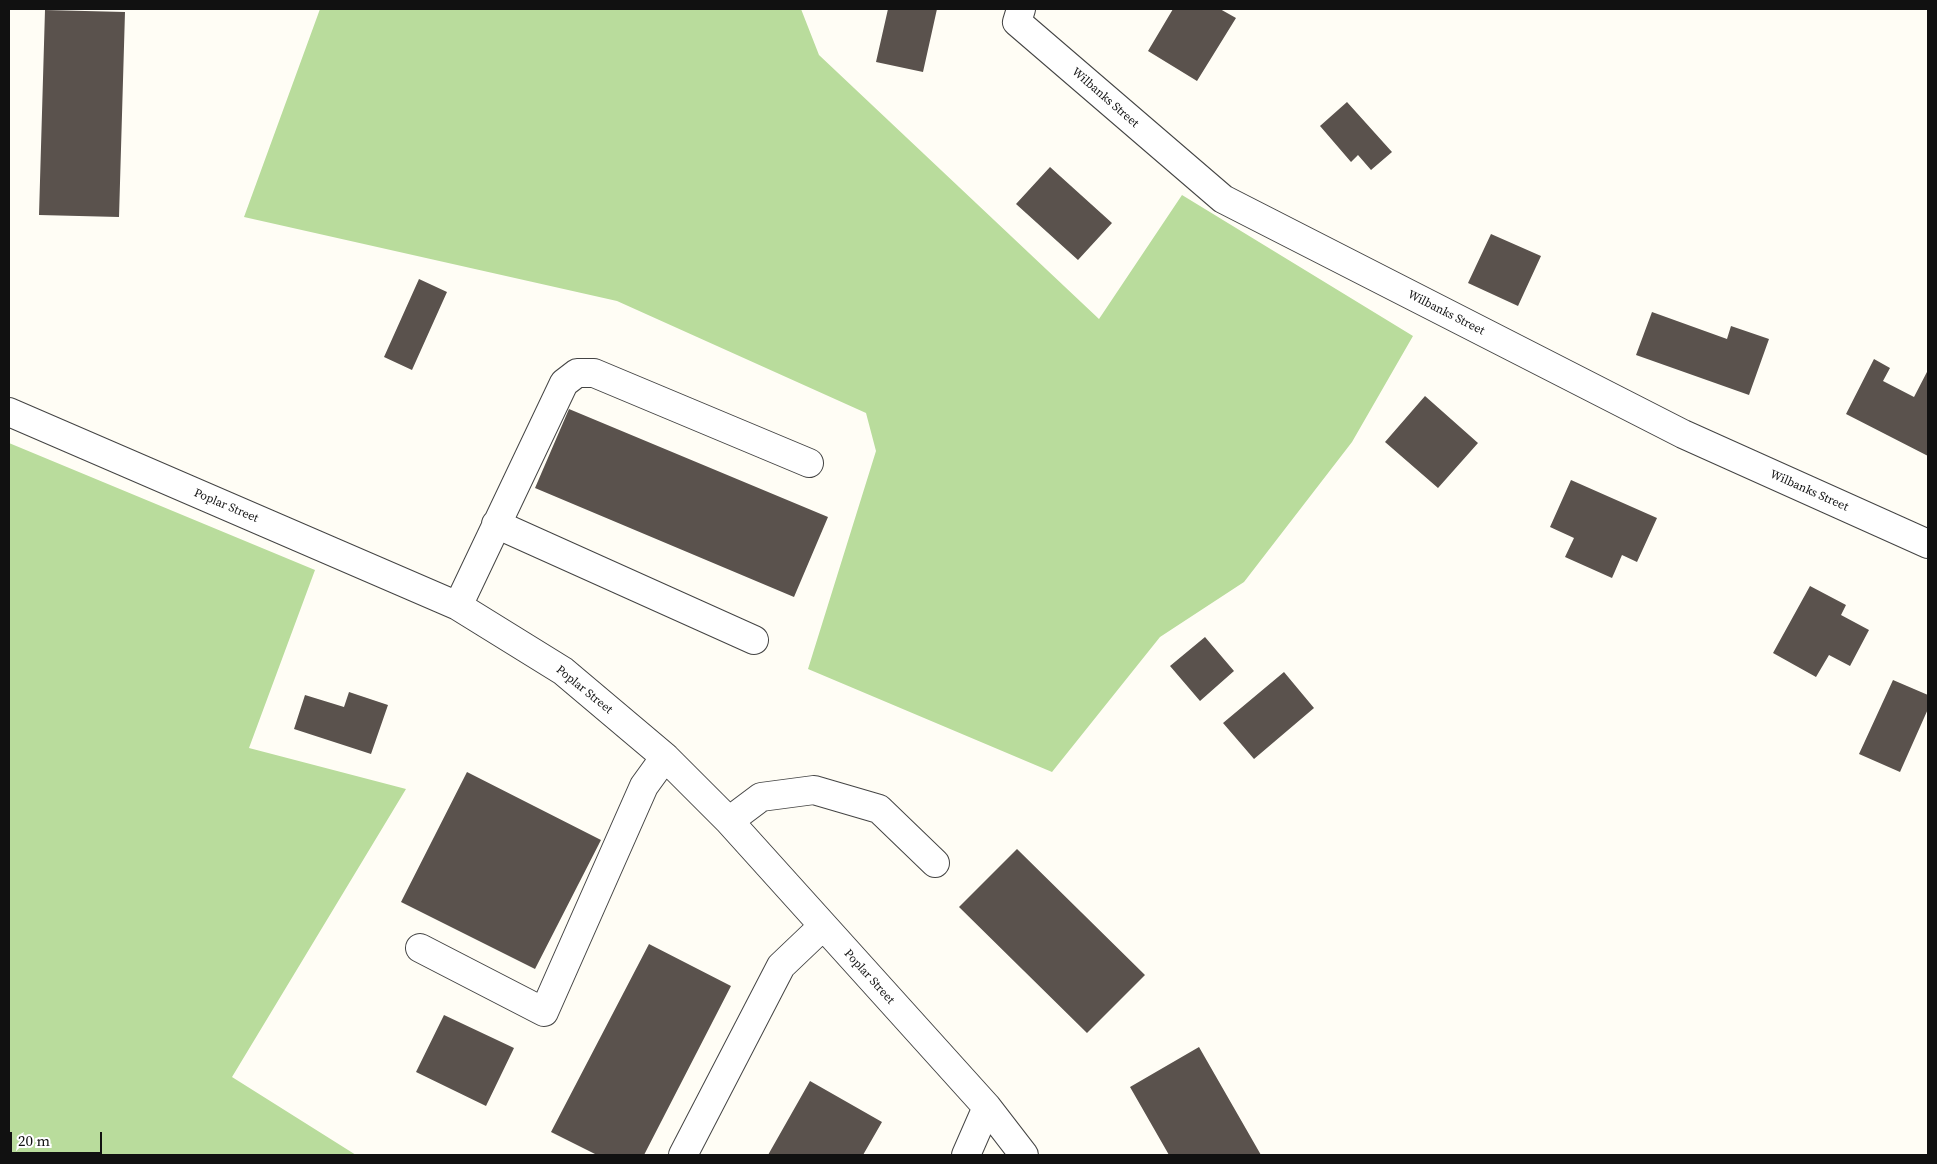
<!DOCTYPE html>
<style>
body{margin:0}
#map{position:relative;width:1937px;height:1164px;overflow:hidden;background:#fffdf5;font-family:"Source Serif 4",serif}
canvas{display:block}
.frame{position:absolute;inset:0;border:10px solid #111;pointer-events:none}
.scale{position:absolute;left:10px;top:1132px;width:92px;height:22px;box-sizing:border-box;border:2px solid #111;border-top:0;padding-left:6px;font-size:15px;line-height:18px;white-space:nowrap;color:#111;-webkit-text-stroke:4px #fff;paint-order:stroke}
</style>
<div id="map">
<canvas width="1937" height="1164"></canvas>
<div class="frame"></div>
<div class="scale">20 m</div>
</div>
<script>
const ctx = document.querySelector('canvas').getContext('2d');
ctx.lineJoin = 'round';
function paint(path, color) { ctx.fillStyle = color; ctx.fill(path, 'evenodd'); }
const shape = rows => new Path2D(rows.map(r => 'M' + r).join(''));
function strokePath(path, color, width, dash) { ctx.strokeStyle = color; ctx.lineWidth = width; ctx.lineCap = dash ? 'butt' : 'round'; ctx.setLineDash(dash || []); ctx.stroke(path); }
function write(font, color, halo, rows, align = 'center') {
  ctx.font = font + ' "Source Serif 4",serif'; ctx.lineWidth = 5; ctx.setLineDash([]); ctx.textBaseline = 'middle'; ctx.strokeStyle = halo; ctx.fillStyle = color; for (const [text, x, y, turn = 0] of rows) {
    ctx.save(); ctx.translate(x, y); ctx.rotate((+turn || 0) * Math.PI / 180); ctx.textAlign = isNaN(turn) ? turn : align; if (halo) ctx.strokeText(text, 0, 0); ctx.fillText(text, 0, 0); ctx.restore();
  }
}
const forest = shape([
 [320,9,801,9,819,55,1099,319,1182,195,1413,336,1352,442,1244,582,1160,637,1052,772,808,669,876,451,866,413,617,301,244,217],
 [9,443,315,570,249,748,406,789,232,1077,356,1155,9,1155]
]);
const building = shape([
 [888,9,937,9,923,72,876,62],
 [1173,9,1220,9,1236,18,1197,81,1148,51],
 [45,10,125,12,119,217,39,215],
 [1347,102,1392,152,1371,170,1358,155,1351,162,1320,126],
 [1050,167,1112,223,1078,260,1016,204],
 [1491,234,1541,256,1518,306,1468,283],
 [419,279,447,292,412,370,384,357],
 [1652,312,1727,339,1731,326,1769,339,1749,395,1636,355],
 [1874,359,1890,368,1883,381,1914,397,1928,370,1928,456,1846,414],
 [1425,396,1478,443,1438,488,1385,442],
 [569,409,828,517,794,597,535,488],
 [1571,480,1657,518,1637,562,1622,555,1612,578,1565,557,1574,538,1550,527],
 [1810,586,1846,605,1841,615,1869,630,1850,666,1829,655,1816,677,1773,653],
 [1205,637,1234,671,1200,701,1170,666],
 [1284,672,1314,708,1254,759,1223,723],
 [1893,680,1928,695,1928,709,1900,772,1859,754],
 [349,692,388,705,371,754,294,729,305,695,344,707],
 [467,772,601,840,535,969,401,902],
 [1017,849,1145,975,1087,1033,959,907],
 [649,944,731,986,644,1155,597,1155,551,1132],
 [444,1015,514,1048,486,1106,416,1072],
 [1199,1047,1261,1155,1169,1155,1130,1087],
 [810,1081,882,1122,863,1155,768,1155]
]);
const minor = shape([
 [1021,9,1017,22,1223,199,1683,434,1928,544],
 [9,412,458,606,563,671,665,757,729,821,987,1107,1024,1155],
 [496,524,754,640],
 [458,606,564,383,577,373,594,373,809,463],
 [729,821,761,797,814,790,879,809,935,863],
 [420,948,544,1012,644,786,665,757],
 [683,1155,781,966,823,926],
 [966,1155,987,1107]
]);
const streetNames = [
 ["Wilbanks Street",1105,98,41],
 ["Wilbanks Street",1446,313,27],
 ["Wilbanks Street",1809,491,24],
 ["Poplar Street",226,506,23],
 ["Poplar Street",584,690,39],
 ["Poplar Street",869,977,48]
];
paint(forest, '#b9dc9c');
paint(building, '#5a524d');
strokePath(minor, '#444', 30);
strokePath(minor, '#fff', 28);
write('12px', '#111', '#fff', streetNames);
</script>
